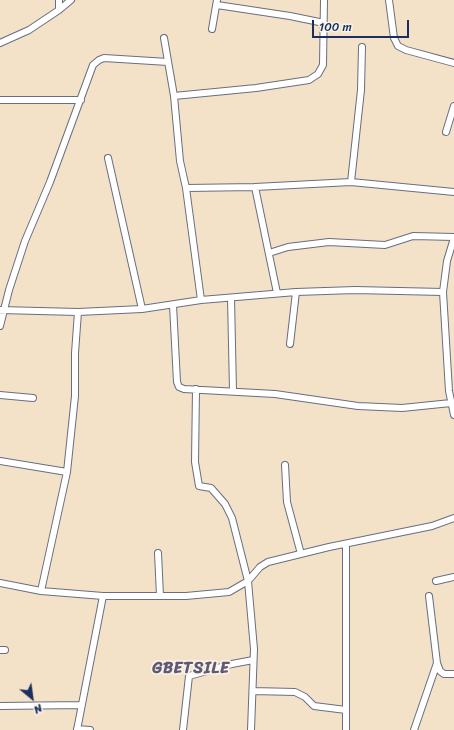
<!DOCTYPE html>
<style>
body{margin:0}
#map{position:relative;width:454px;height:730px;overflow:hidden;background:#f4e2c8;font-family:Sriracha,sans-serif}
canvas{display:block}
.north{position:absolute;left:12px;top:678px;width:40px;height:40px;-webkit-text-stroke:3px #f7f3e8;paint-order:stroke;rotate:151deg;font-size:11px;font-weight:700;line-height:16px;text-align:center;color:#1b2f5e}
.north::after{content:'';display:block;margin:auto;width:14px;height:18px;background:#1b2f5e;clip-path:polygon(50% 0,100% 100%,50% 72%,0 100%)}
.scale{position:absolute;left:312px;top:20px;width:97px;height:18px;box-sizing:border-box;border:2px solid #1b2f5e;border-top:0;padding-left:5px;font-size:12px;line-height:14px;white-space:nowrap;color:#1b2f5e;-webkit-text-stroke:3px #f7f3e8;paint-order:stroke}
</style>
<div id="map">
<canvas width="454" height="730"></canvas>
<div class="north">N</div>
<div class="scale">100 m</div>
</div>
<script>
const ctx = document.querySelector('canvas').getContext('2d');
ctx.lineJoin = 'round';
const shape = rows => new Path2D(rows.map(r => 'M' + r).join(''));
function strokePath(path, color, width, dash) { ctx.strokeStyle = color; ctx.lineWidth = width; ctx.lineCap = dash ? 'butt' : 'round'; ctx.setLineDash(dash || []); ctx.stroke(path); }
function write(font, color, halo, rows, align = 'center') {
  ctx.font = font + ' Sriracha,sans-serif'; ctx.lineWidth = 3.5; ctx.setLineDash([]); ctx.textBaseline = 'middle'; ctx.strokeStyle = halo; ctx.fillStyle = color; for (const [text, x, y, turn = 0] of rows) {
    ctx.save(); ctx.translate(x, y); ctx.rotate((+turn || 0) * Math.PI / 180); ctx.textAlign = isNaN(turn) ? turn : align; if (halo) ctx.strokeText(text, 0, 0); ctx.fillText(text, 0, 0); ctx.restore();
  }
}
const minor = shape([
 [59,0,59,10],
 [389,0,394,38,398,46,406,50,454,63],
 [217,5,290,16,324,23],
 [212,29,217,0],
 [164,38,174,96,180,161,186,188,201,300],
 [0,43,29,30,59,10,71,0],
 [174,96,256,88,309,80,318,74,323,65,324,0],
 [0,100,81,100],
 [446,132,454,106],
 [108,158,142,309],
 [351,182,361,90,362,47],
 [255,187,277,293],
 [186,188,255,187,351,182,454,192],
 [454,238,447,261,443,292,449,391,454,415],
 [269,253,288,247,329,242,385,245,413,236,454,237],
 [231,298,233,391],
 [173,305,177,382,179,387,184,389,275,394,358,406,402,408,451,403],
 [0,310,78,312,142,309,201,300,296,292,355,290,443,292],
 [0,326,9,290,25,241,50,182,93,65,99,60,104,58,168,62],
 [290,344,296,292],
 [196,389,195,462,199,486,211,488,225,504,232,518,248,581,254,649,251,730],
 [0,395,33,398],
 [0,461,67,472],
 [285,465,287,502,301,554],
 [346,544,346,730],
 [158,553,160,596],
 [436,581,454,577],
 [0,583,41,591,103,596,186,596,229,592,248,581,260,567,268,562,329,547,432,526,454,518],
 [41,591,67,472,75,396,75,353,78,312],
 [429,596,437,663,440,671,444,674,454,674],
 [0,650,5,650],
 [253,691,295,692,305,697,314,706,346,710],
 [0,706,81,705],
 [77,729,90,730],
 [77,730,103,596],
 [183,730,189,676,232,664,253,660],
 [414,730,437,663]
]);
const districtNames = [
 ["GBETSILE",191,669]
];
strokePath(minor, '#676e83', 8);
strokePath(minor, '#fff', 6);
ctx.letterSpacing = '1px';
write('bold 16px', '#615972', '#f7f3e8', districtNames);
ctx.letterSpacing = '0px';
</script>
